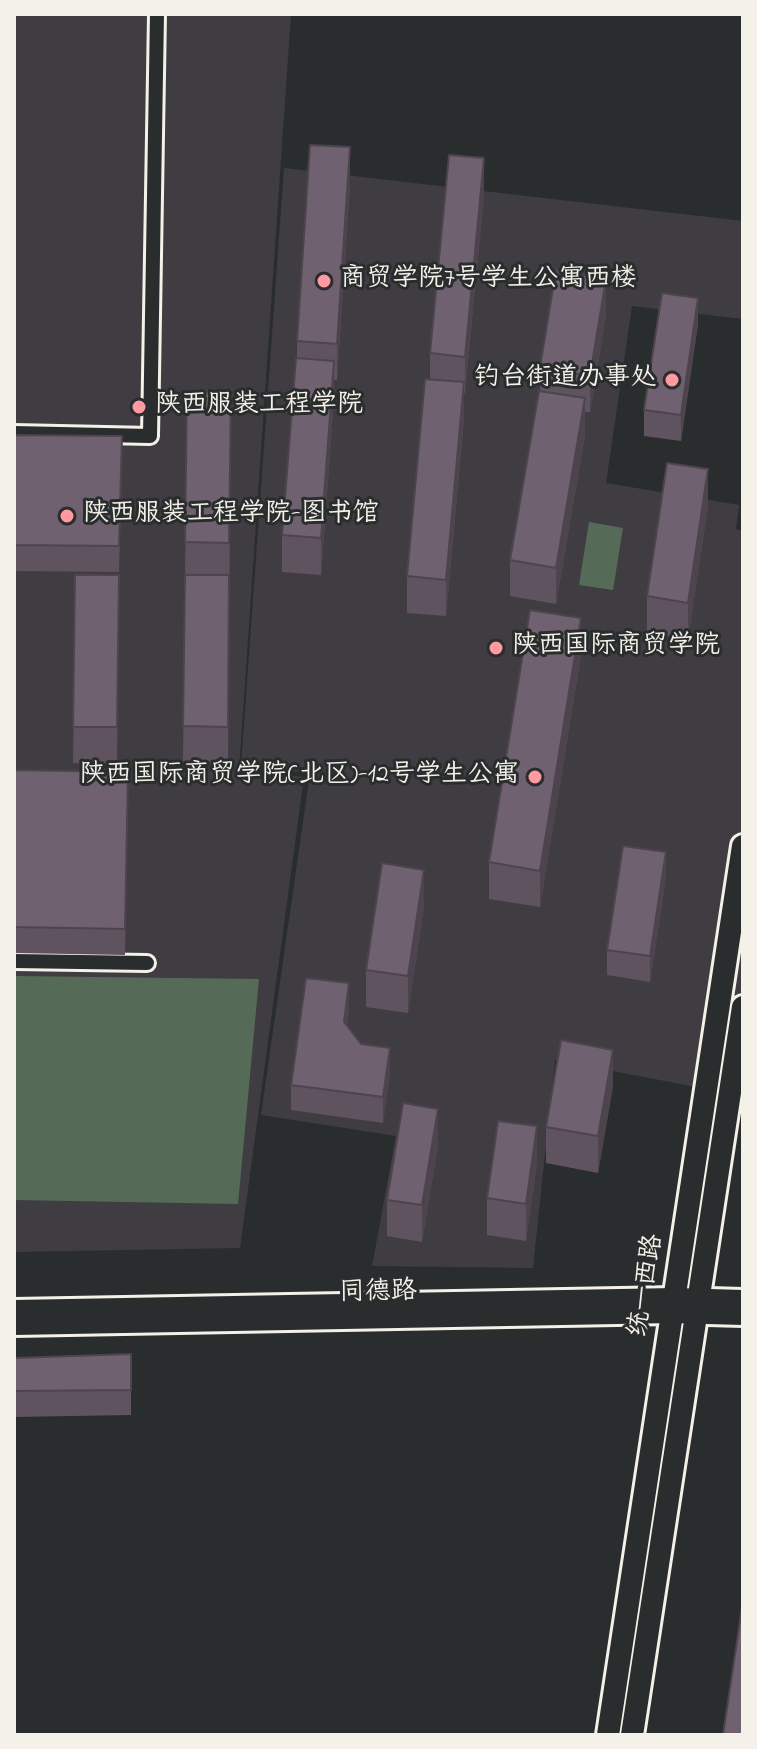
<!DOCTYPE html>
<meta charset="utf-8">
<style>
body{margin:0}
#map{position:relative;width:757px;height:1749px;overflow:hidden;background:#2a2d2e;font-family:"Indie Flower",sans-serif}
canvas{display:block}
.frame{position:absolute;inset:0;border:16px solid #f4f1e8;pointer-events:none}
</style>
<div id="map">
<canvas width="757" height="1749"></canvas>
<div class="frame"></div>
</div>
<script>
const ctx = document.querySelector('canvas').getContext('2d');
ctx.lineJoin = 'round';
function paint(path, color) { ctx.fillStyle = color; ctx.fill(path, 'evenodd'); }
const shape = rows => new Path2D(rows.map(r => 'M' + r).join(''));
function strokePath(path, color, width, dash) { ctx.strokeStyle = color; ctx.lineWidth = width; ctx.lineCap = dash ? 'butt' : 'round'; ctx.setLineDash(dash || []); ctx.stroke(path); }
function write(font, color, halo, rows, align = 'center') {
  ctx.font = font + ' "Indie Flower","LXGW WenKai TC",sans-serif'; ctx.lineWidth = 6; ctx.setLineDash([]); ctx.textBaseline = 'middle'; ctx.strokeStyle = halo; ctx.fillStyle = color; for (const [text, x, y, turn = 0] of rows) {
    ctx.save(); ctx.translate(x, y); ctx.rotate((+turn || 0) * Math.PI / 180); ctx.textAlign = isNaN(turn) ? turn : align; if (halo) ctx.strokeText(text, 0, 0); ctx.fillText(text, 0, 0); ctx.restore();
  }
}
const built = shape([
 [14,14,291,14,239,770,304,777,240,1248,14,1252],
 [284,168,743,221,743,319,632,306,606,483,739,505,736,529,743,531,743,1096,555,1060,533,1268,372,1266,396,1136,261,1115,310,773,241,766]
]);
const green = shape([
 [589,522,623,528,613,590,579,585],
 [14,976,259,979,238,1204,14,1200]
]);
const street = shape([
 [14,433,150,436,157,14],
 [14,961,147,963]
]);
const secondary = shape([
 [14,1309,675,1297,743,1299],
 [14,1326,672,1314,743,1316]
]);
const primary = shape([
 [608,1735,743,846],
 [632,1735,743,1007]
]);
const wall = shape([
 [350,184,337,380,334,380,334,398,321,575,282,572,282,535,297,358,297,341],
 [484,195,465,393,464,393,464,419,446,616,407,613,407,576,430,379,430,353],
 [606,315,590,412,585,412,585,435,556,604,510,596,510,560,540,391,540,367],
 [698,324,681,441,644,436,644,410],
 [187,391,231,391,228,764,183,763],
 [14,435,122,462,119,572,14,571],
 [708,506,688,639,647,633,647,596],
 [75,575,119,575,117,764,73,763],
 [581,655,540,907,489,899,489,862],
 [14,770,128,798,125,955,14,953],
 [666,878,650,982,607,975,607,950],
 [424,907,408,1013,366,1007,366,970],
 [349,1009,347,1026,361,1044,390,1074,383,1123,291,1110,291,1085],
 [613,1086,598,1173,546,1163,546,1127],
 [438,1145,422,1242,387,1236,387,1200],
 [537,1163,526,1241,487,1235,487,1198],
 [131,1354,131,1415,14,1417,14,1358]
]);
const shadedWall = shape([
 [350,147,350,184,337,380,337,344],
 [484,158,484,195,465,393,465,357],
 [606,279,606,315,590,412,590,376],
 [698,298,698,324,681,441,681,415],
 [334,361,334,398,321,575,321,538],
 [464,382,464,419,446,616,446,580],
 [585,398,585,435,556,604,556,568],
 [708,469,708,506,688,639,688,603],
 [581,618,581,655,540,907,540,871],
 [666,852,666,878,650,982,650,956],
 [424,870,424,907,408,1013,408,976],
 [349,983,349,1009,344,1047,344,1022],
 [390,1048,390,1074,383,1123,383,1097],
 [613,1050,613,1086,598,1173,598,1136],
 [438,1109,438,1145,422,1242,422,1205],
 [537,1126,537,1163,526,1241,526,1204]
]);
const building = shape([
 [310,145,350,147,337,344,297,341,310,145],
 [449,155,484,158,465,357,430,353,449,155],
 [556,270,606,279,590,376,540,367,556,270],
 [662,293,698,298,681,415,644,410,662,293],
 [296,358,334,361,321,538,282,535,296,358],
 [425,379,464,382,446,580,407,576,425,379],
 [187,391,231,391,229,543,185,542,187,391],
 [539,391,585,398,556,568,510,560,539,391],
 [14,435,122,436,119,546,14,545,14,435],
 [667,463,708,469,688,603,647,596,667,463],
 [75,575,119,575,117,727,73,727,75,575],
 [185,575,229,575,228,727,183,726,185,575],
 [530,610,581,618,540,871,489,862,530,610],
 [14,770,128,772,125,929,14,927,14,770],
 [623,846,666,852,650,956,607,950,623,846],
 [382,863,424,870,408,976,366,970,382,863],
 [306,978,349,983,344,1022,361,1044,390,1048,383,1097,291,1085,306,978],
 [561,1040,613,1050,598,1136,546,1127,561,1040],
 [403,1103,438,1109,422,1205,387,1200,403,1103],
 [498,1121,537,1126,526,1204,487,1198,498,1121],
 [131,1354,131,1390,14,1391,14,1358,131,1354],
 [743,1601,743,1735,723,1735,743,1601]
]);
const markers = [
 [324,281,8,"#ff9aa2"],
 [672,380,8,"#ff9aa2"],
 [139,407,8,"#ff9aa2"],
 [67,516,8,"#ff9aa2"],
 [496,648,8,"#ff9aa2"],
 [535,777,8,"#ff9aa2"]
];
const poiNames = [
 ["商贸学院7号学生公寓西楼",340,281],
 ["钓台街道办事处",656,380,"right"],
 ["陕西服装工程学院",155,407],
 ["陕西服装工程学院-图书馆",83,516],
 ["陕西国际商贸学院",512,648],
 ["陕西国际商贸学院(北区)-12号学生公寓",519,777,"right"]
];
const streetNames = [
 ["统一西路",648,1286,-81],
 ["同德路",378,1294,-1]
];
paint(built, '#3f3d42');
paint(green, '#566b57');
strokePath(street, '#f4f1e8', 20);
strokePath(secondary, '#f4f1e8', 24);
strokePath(primary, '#f4f1e8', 28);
strokePath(street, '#2a2d2e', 14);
strokePath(secondary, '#2a2d2e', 18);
strokePath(primary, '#2a2d2e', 22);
paint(wall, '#5f535f');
paint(shadedWall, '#4e444e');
paint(building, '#6f616f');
strokePath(building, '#4e444e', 2);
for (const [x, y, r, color] of markers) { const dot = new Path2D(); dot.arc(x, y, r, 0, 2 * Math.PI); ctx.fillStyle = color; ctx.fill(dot); strokePath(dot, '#2a2d2e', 3); }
write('26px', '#f4f1e8', '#2a2d2e', poiNames, 'left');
write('26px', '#f4f1e8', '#2a2d2e', streetNames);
</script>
